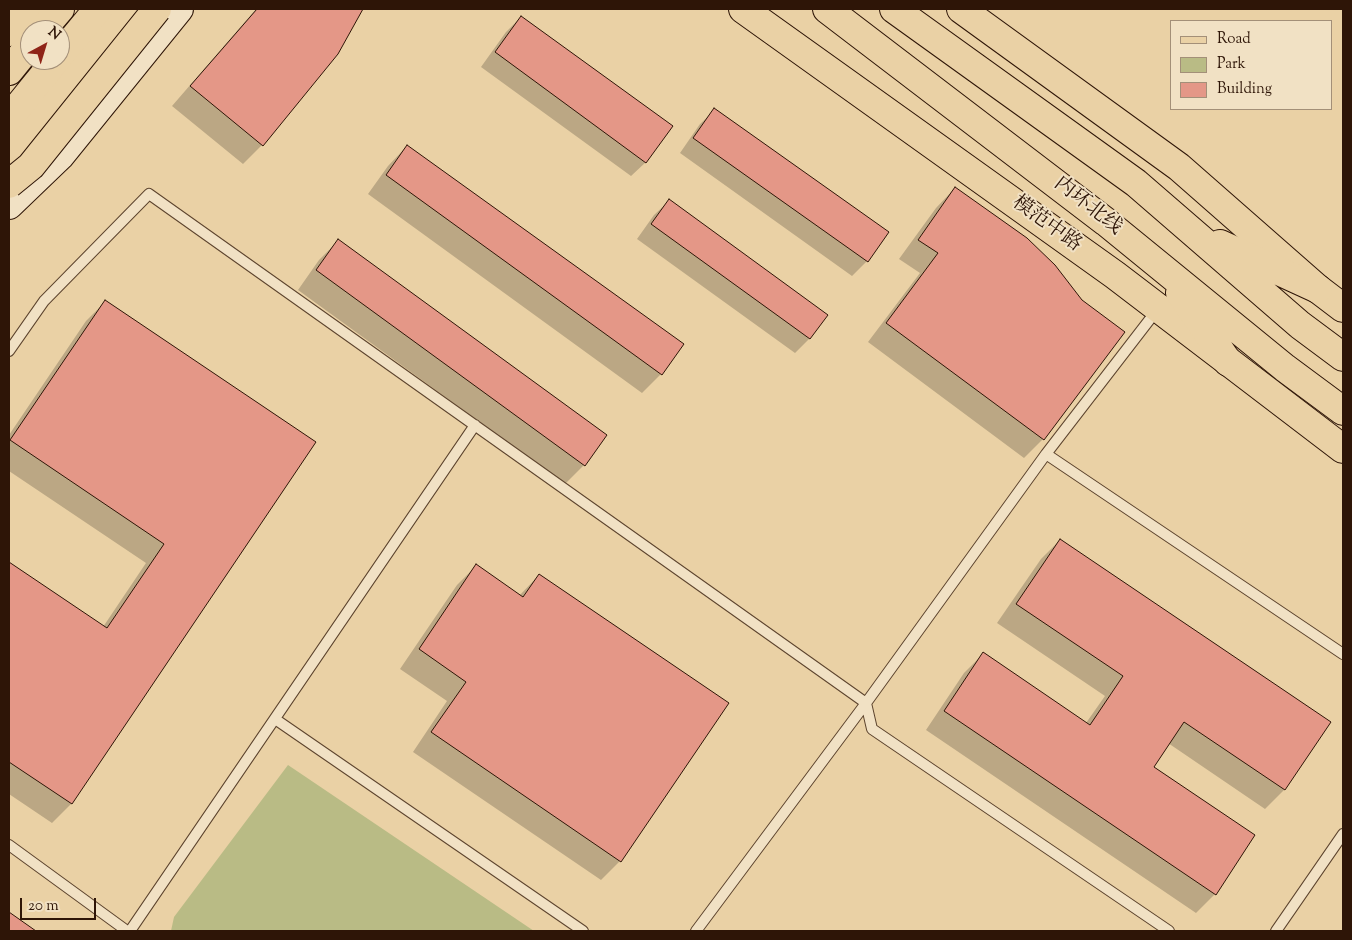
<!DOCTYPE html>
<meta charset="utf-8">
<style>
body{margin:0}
#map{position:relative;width:1352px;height:940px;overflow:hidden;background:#ead1a5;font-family:"Sorts Mill Goudy",serif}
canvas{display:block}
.frame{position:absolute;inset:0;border:10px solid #2e1507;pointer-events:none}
.legend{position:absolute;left:1170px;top:20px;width:162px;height:90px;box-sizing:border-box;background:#f1e1c4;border:1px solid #a38f78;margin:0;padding:6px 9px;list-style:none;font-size:15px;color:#2e1507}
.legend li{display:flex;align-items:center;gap:10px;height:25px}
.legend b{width:25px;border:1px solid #a38f78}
.north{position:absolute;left:20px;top:20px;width:50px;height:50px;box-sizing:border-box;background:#f1e1c4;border:1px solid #a38f78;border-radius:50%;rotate:39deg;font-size:14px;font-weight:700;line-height:20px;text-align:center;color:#2e1507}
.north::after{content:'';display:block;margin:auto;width:18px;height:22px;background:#8f2418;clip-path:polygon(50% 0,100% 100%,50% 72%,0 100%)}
.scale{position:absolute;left:20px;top:898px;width:76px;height:22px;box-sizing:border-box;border:2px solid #2e1507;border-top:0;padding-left:6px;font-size:15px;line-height:18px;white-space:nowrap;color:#2e1507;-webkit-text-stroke:4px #f1e1c4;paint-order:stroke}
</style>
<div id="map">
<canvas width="1352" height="940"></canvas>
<div class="frame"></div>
<ul class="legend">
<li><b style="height:6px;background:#ead1a5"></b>Road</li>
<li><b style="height:14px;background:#b9bb85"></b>Park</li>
<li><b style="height:14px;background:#e49787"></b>Building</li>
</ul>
<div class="north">N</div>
<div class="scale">20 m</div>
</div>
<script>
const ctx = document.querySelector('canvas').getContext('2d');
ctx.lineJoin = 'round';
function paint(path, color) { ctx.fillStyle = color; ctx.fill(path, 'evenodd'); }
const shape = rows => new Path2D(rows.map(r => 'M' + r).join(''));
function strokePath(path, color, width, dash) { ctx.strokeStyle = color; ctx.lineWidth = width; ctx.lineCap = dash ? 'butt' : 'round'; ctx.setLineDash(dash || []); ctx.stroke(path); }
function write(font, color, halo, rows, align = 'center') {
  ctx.font = font + ' "Sorts Mill Goudy","Noto Serif SC",serif'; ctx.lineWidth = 4; ctx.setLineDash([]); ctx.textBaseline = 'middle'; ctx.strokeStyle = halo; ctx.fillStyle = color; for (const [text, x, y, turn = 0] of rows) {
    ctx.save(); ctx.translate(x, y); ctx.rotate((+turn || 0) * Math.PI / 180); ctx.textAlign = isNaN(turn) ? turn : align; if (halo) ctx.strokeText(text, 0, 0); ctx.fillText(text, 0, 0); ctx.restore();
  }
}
const green = shape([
 [288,765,534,931,171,931,174,917]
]);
const shadow = shape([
 [256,9,362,9,337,53,262,145,243,164,172,106],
 [521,17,646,162,631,176,481,67,506,32],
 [715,110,887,232,867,261,852,276,680,153,700,124],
 [407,146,661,374,642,393,368,194,388,166],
 [955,188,1043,439,1024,458,868,342,920,273,899,259,936,208],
 [669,201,826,315,809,339,795,353,637,239,654,215],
 [338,241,584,465,565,484,298,290,319,260],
 [105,302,314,442,71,804,52,823,9,794,9,563,103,627,146,563,9,471,9,435,86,321],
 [1060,540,1329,723,1284,790,1265,809,1168,743,1152,767,1215,894,1196,913,926,730,964,673,983,654,1086,723,1105,696,997,623,1041,559],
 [476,566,519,596,539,575,620,861,601,880,413,752,447,701,400,669,457,585]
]);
const building = shape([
 [257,9,363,9,338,54,263,146,190,86,257,9],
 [521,16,673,126,646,163,495,52,521,16],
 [714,108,889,232,868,262,693,138,714,108],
 [407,145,684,344,662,375,386,175,407,145],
 [955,187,1027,238,1055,265,1082,300,1125,332,1044,440,886,323,938,253,918,240,955,187],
 [669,199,828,315,810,339,651,224,669,199],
 [338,239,607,435,585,466,316,270,338,239],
 [105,300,316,442,72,804,9,762,9,562,107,628,164,544,10,440,105,300],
 [1060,539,1331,722,1285,790,1184,722,1154,767,1255,835,1216,895,944,711,983,652,1090,725,1123,676,1016,604,1060,539],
 [476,564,523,597,539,574,729,703,621,862,431,732,466,682,419,649,476,564],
 [9,912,36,931,9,931,9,912]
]);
const service = shape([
 [9,351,44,301,149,194,866,703,1046,454,1343,654],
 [1046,454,1157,310],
 [275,719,583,931],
 [9,845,127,931],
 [130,931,475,425],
 [696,931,866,703,872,729,1169,931],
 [1276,931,1343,834]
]);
const secondary = shape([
 [9,205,60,156,179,9]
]);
const primary = shape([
 [743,9,1115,275,1343,449],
 [961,9,1179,167,1318,289,1343,308],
 [9,32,28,9],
 [9,154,129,9]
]);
const trunk = shape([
 [827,9,1106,222,1285,368,1343,411],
 [894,9,1136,183,1300,325,1343,357],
 [42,30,60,9],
 [60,55,98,9],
 [9,71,30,45],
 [9,118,56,60],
 [1220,244,1318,289],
 [1180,293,1228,362]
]);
const trunkBridge = shape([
 [9,184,31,166,157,9]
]);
const streetNames = [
 ["内环北线",1087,207,38],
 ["模范中路",1046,225,36]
];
paint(green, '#b9bb85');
paint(shadow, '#0003');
paint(building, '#e49787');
strokePath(building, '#2e1507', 1);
strokePath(service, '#5d442e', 12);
strokePath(secondary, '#2e1507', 30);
strokePath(primary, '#2e1507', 30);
strokePath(trunk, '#2e1507', 30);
strokePath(service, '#f1e1c4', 10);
strokePath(secondary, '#f1e1c4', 28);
strokePath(primary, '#ead1a5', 28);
strokePath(trunk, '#ead1a5', 28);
strokePath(trunkBridge, '#2e1507', 30, []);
strokePath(trunkBridge, '#ead1a5', 28);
write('20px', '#2e1507', '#f1e1c4', streetNames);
</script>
